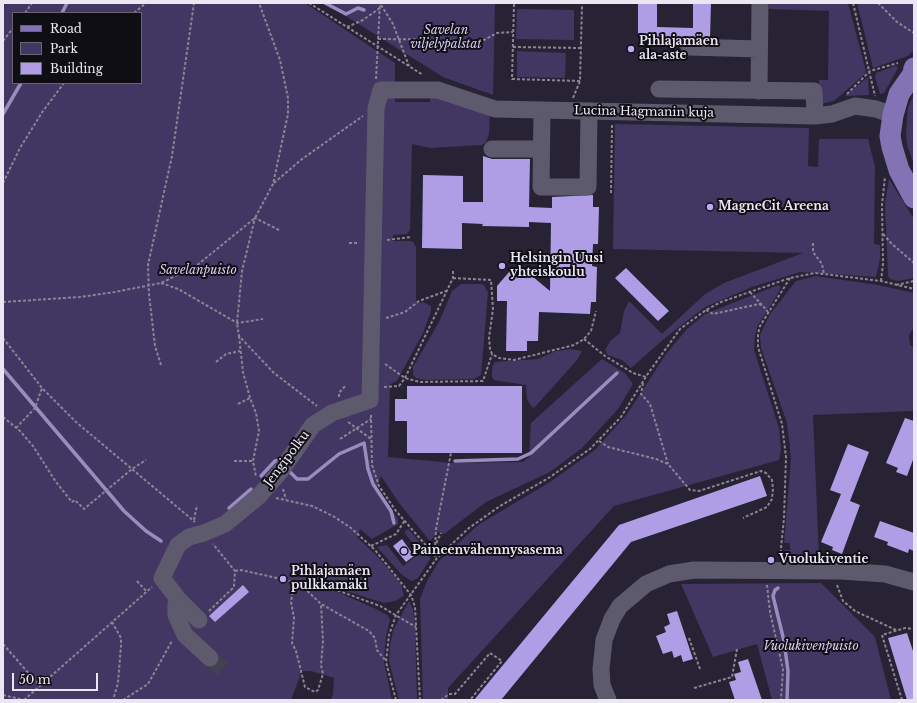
<!DOCTYPE html>
<meta charset="utf-8">
<style>
body{margin:0}
#map{position:relative;width:917px;height:703px;overflow:hidden;background:#272334;font-family:"Libre Baskerville",serif}
canvas{display:block}
.frame{position:absolute;inset:0;border:4px solid #eae7f3;pointer-events:none}
.legend{position:absolute;left:12px;top:12px;width:130px;height:72px;box-sizing:border-box;background:#100e15;border:1px solid #67656e;margin:0;padding:5px 7px;list-style:none;font-size:12px;color:#eae7f3}
.legend li{display:flex;align-items:center;gap:8px;height:20px}
.legend b{width:20px;border:1px solid #67656e}
.scale{position:absolute;left:12px;top:673px;width:86px;height:18px;box-sizing:border-box;border:2px solid #eae7f3;border-top:0;padding-left:5px;font-size:12px;line-height:14px;white-space:nowrap;color:#eae7f3;-webkit-text-stroke:3px #100e15;paint-order:stroke}
</style>
<div id="map">
<canvas width="917" height="703"></canvas>
<div class="frame"></div>
<ul class="legend">
<li><b style="height:5px;background:#8473b4"></b>Road</li>
<li><b style="height:11px;background:#423663"></b>Park</li>
<li><b style="height:11px;background:#af9ee6"></b>Building</li>
</ul>
<div class="scale">50 m</div>
</div>
<script>
const ctx = document.querySelector('canvas').getContext('2d');
ctx.lineJoin = 'round';
function paint(path, color) { ctx.fillStyle = color; ctx.fill(path, 'evenodd'); }
const shape = rows => new Path2D(rows.map(r => 'M' + r).join(''));
function strokePath(path, color, width, dash) { ctx.strokeStyle = color; ctx.lineWidth = width; ctx.lineCap = dash ? 'butt' : 'round'; ctx.setLineDash(dash || []); ctx.stroke(path); }
function write(font, color, halo, rows, align = 'center') {
  ctx.font = font + ' "Libre Baskerville",serif'; ctx.lineWidth = 4; ctx.setLineDash([]); ctx.textBaseline = 'middle'; ctx.strokeStyle = halo; ctx.fillStyle = color; for (const [text, x, y, turn = 0] of rows) {
    ctx.save(); ctx.translate(x, y); ctx.rotate((+turn || 0) * Math.PI / 180); ctx.textAlign = isNaN(turn) ? turn : align; if (halo) ctx.strokeText(text, 0, 0); ctx.fillText(text, 0, 0); ctx.restore();
  }
}
const green = shape([
 [6,3,305,3,395,63,395,102,430,102,431,94,490,111,489,134,486,142,482,145,430,148,412,144,410,230,407,234,393,235,392,241,409,241,413,242,416,247,416,300,419,303,423,302,431,306,431,311,423,333,397,381,390,384,388,457,453,463,523,462,529,457,531,423,602,359,625,373,633,384,618,409,582,448,550,472,486,502,444,534,438,532,430,541,399,503,381,476,377,487,398,519,398,524,372,539,360,529,357,537,379,558,401,584,404,596,395,601,384,603,336,588,335,591,374,608,387,615,390,619,386,637,384,662,392,700,330,700,333,695,334,678,311,671,302,671,291,700,3,700,3,7],
 [13,13,141,13,141,83,13,83],
 [325,3,495,3,493,95,443,77],
 [769,3,848,3,866,71,865,74,834,101,821,104,819,103,819,80,828,80,829,11,769,9],
 [857,3,914,3,914,50,908,56,873,68],
 [517,9,574,10,574,40,516,39],
 [517,51,566,53,565,78,517,77],
 [895,66,898,67,896,72,884,93,880,94,875,77,876,73],
 [868,77,869,95,845,96],
 [914,94,914,164,907,145,906,133,908,108],
 [615,124,809,128,808,166,818,167,819,139,868,139,875,167,874,244,880,245,880,259,876,277,800,272,752,287,705,307,665,338,631,368,622,360,608,355,605,350,610,341,620,333,624,311,629,301,662,334,705,294,724,283,803,253,613,249],
 [889,179,914,219,914,278,898,281,890,279,888,276,885,203],
 [816,276,878,285,914,293,914,327,909,335,910,345,914,348,914,411,813,415,819,557,784,558,785,550,790,550,790,543,784,543,791,458,787,423,761,348,760,335,770,314,796,281],
 [461,284,483,284,488,292,481,375,474,379,424,380,416,378,413,375,413,367,440,320,452,291],
 [778,285,781,287,777,295,758,325,755,336,754,350,779,428,781,449,779,460,614,506,448,688,448,700,423,700,420,599,427,581,439,561,478,525,550,482,596,449,627,414,666,354,687,329,705,314],
 [571,349,582,351,577,360,534,408,531,406,527,399,526,385,494,380,492,377,492,367,495,362,538,359,556,351],
 [408,529,428,551,430,559,418,578,412,581,402,575,377,547,387,545,403,566,420,553,404,532],
 [821,583,875,637,891,700,772,700,757,644,713,657,681,584],
 [409,601,413,609,415,627,417,700,399,700,389,661,390,645,393,630]
]);
const stream = shape([
 [325,3,346,14,358,8,364,10],
 [62,13,67,3],
 [3,114,21,83],
 [3,369,124,511,146,531,161,541],
 [455,461,518,459,531,453,617,373],
 [288,470,297,479,308,479,339,454,364,443,368,469,373,484,391,511,394,523],
 [261,476,275,461,281,460],
 [229,508,251,489],
 [778,588,775,590,773,596,784,641,788,671,787,700]
]);
const building = shape([
 [638,3,657,3,657,27,693,28,693,3,711,3,710,38,638,37],
 [483,156,492,159,530,159,529,207,552,208,552,197,593,195,593,207,599,207,598,244,593,244,592,266,597,267,596,302,591,302,590,314,539,312,538,341,527,341,527,351,506,351,507,301,497,301,497,286,510,271,526,271,550,291,551,223,529,222,529,227,482,226,483,224,462,223,462,249,422,248,423,175,463,176,463,202,483,202],
 [626,268,669,311,658,321,615,278],
 [407,386,522,386,522,453,407,453,407,421,395,421,395,399,407,399],
 [905,418,914,421,914,457,907,476,896,472,898,468,886,463],
 [848,444,869,452,850,501,860,505,842,554,832,550,833,547,821,542,841,494,830,490],
 [760,476,767,496,631,542,501,700,474,700,619,525],
 [880,521,914,533,914,551,909,549,908,553,887,545,888,542,874,537],
 [402,539,414,556,406,562,393,546],
 [243,585,249,592,215,622,209,616],
 [677,611,693,659,683,662,681,655,674,658,672,651,663,654,656,636,666,632,664,627,670,624,667,614],
 [907,633,914,654,914,700,907,700,888,638],
 [748,659,762,700,735,700,729,682,736,680,734,674,741,672,738,662]
]);
const minorTunnel = shape([
 [210,658,224,671]
]);
const path = shape([
 [309,3,423,75],
 [853,3,875,96],
 [878,3,897,22,914,33],
 [3,4,4,3],
 [514,4,512,79,580,81],
 [381,5,393,24,409,66],
 [25,13,32,3],
 [134,13,146,3],
 [347,27,363,20,380,8],
 [378,39,478,40,484,40,497,33,513,32],
 [3,41,13,28],
 [513,47,581,48],
 [376,79,380,3],
 [847,94,870,71,898,63],
 [573,98,580,81,582,5],
 [3,183,20,148,43,111,64,83],
 [274,183,302,159,363,116],
 [611,193,612,125],
 [279,230,255,218,242,271,237,323,239,336,274,373,317,406],
 [883,234,891,243,914,263],
 [387,240,411,237],
 [349,243,359,243],
 [813,243,813,252,822,264,824,274],
 [453,278,491,280,493,309,489,338,490,349,492,354,499,358,514,360,574,345,584,339,591,331,596,311],
 [881,281,883,264,882,205,885,177],
 [161,283,178,289,237,323,263,319],
 [896,285,914,281],
 [750,292,762,305],
 [3,302,80,297,115,292,161,283,196,266,255,218,273,184,288,114,288,98,280,60,259,3],
 [706,310,713,314,759,304,763,306,768,312],
 [386,318,405,312,419,301,446,291],
 [239,336,243,372,250,398,256,413,259,431,253,461,256,477],
 [3,338,42,388,76,422,195,522],
 [584,339,605,356,633,373,646,377],
 [216,362,226,354,240,351],
 [385,364,405,378,420,382,483,381,492,354],
 [161,365,155,346,149,294,148,265,172,156,194,3],
 [643,383,641,394,650,404,668,464],
 [384,387,399,386,405,378,453,278,453,269],
 [339,397,339,393,346,385],
 [238,404,250,398],
 [371,415,372,465,379,486,396,511,437,558],
 [3,417,20,431,33,446,56,482,72,502,75,500,84,509,132,469,146,460],
 [348,422,371,439],
 [16,428,35,408,42,388],
 [340,439,371,419],
 [599,441,608,447,656,459,668,464,690,490,699,491,761,471,766,473,772,480,773,489,772,499,767,507,743,518],
 [234,461,253,461],
 [283,489,286,499],
 [276,498,312,506,333,516,351,528,375,550,411,595,415,607,420,700],
 [194,520,197,505],
 [371,546,396,534,405,520],
 [435,550,436,529,451,453],
 [432,552,441,533],
 [780,558,784,518,786,457,782,424,758,347,758,334,760,326,790,278],
 [235,571,241,570,299,583,331,588,380,606,416,627],
 [137,581,147,592],
 [294,582,291,602,294,618,292,643,296,651,305,687,315,692,318,690,323,674,321,665,323,641,321,604],
 [300,584,321,604,369,631,375,638,377,650,386,661],
 [767,585,770,612,783,669,781,700],
 [837,585,843,601,855,611,896,630],
 [209,611,234,587,235,571,213,544],
 [112,622,121,638,121,645,118,683,113,700],
 [689,638,700,669],
 [3,644,39,685],
 [694,688,732,677,737,649],
 [3,695,24,700],
 [24,700,152,587],
 [123,700,148,684,172,641],
 [396,700,386,662,389,635,396,615,437,558,469,528,500,506,550,477,590,449,621,417,647,375,680,329,706,310,721,302,790,278,815,273,881,281,914,289],
 [441,700,449,694,455,694,490,653,502,661,470,700],
 [902,700,882,635,905,628,914,629]
]);
const minor = shape([
 [689,47,759,49],
 [659,89,814,91,815,116],
 [759,91,760,3],
 [542,110,541,187,588,187,589,111],
 [492,149,541,149],
 [178,599,176,604,176,615,185,635,210,658],
 [199,620,178,599,162,578,178,545,189,537,204,533,225,524,258,497,280,472,313,425,332,413,370,400,376,108,381,90,438,90,495,109,815,116,832,114,855,106,876,109,893,115],
 [608,700,602,685,601,669,604,640,612,619,620,606,646,584,669,574,694,570,841,571,885,574,914,582]
]);
const major = shape([
 [914,68,913,74,899,94,893,115,890,136,892,147,899,170,914,198]
]);
const markers = [
 [631,49,4,"#bcaaf6"],
 [710,207,4,"#bcaaf6"],
 [502,266,4,"#bcaaf6"],
 [404,551,4,"#bcaaf6"],
 [771,560,4,"#bcaaf6"],
 [283,579,4,"#bcaaf6"]
];
const parkNames = [
 ["Savelan",446,31],
 ["viljelypalstat",446,45],
 ["Savelanpuisto",198,271],
 ["Vuolukivenpuisto",811,647]
];
const poiNames = [
 ["Pihlajamäen",639,42],
 ["ala-aste",639,56],
 ["MagneCit Areena",718,207],
 ["Helsingin Uusi",510,259],
 ["yhteiskoulu",510,273],
 ["Paineenvähennysasema",412,551],
 ["Vuolukiventie",779,560],
 ["Pihlajamäen",291,572],
 ["pulkkamäki",291,586]
];
const streetNames = [
 ["Lucina Hagmanin kuja",644,112,1],
 ["Jengipolku",287,459,-53]
];
paint(green, '#423663');
strokePath(stream, '#998cbe', 3.5);
paint(building, '#af9ee6');
strokePath(minorTunnel, '#444051', 17, [17, 8]);
strokePath(path, '#898694', 2, [3, 2]);
strokePath(minor, '#5e5a6d', 17);
strokePath(major, '#8473b4', 21);
for (const [x, y, r, color] of markers) { const dot = new Path2D(); dot.arc(x, y, r, 0, 2 * Math.PI); ctx.fillStyle = color; ctx.fill(dot); strokePath(dot, '#100e15', 1.5); }
write('italic 12px', '#d6cef4', '#100e15', parkNames);
write('bold 12px', '#eae7f3', '#100e15', poiNames, 'left');
write('12px', '#eae7f3', '#100e15', streetNames);
</script>
